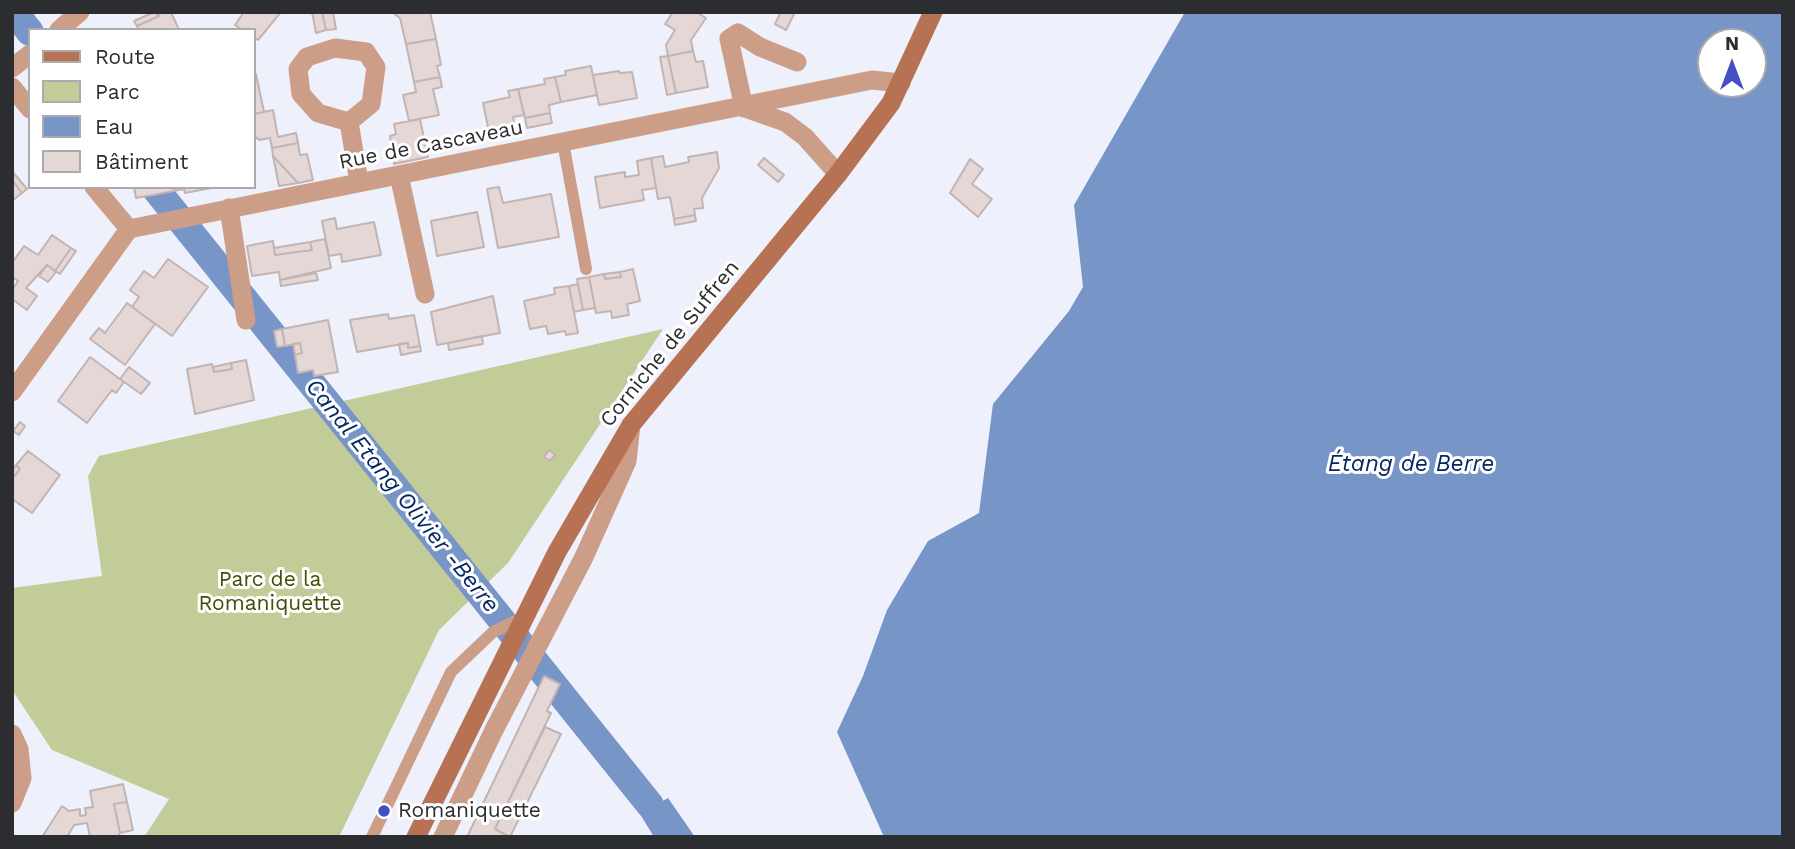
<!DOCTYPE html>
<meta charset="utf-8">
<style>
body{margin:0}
#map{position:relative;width:1795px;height:849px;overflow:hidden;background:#eef1fc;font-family:"Work Sans",sans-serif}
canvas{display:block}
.frame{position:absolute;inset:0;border:14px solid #2c2d31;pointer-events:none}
.legend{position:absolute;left:28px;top:28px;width:228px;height:161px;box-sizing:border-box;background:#fff;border:2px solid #ababad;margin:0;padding:9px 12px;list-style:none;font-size:21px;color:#2c2d31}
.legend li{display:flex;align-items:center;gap:14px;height:35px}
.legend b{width:35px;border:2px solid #ababad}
.north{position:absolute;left:1697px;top:28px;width:70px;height:70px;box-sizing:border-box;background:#fff;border:2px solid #ababad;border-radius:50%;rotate:0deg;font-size:19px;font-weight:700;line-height:28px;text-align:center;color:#2c2d31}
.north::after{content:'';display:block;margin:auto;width:24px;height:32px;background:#434fc4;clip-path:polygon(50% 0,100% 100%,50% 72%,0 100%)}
</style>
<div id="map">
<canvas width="1795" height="849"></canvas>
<div class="frame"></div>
<ul class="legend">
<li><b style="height:9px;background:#b67252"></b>Route</li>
<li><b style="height:19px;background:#c1cc99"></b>Parc</li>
<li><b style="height:19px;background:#7895c8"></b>Eau</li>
<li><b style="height:19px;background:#e5d7d5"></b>Bâtiment</li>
</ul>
<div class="north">N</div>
</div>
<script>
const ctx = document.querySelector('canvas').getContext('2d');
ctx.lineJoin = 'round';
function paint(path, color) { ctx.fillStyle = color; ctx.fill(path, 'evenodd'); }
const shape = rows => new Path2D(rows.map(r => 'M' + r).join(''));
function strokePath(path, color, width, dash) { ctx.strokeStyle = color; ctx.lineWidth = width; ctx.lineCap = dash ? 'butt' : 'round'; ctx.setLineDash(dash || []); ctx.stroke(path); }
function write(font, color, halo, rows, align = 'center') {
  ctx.font = font + ' "Work Sans",sans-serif'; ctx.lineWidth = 6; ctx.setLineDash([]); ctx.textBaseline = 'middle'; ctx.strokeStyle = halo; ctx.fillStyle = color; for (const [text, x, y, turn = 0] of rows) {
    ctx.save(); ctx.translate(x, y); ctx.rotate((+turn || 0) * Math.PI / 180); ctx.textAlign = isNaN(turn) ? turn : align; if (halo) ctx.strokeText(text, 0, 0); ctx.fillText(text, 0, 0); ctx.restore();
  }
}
const green = shape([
 [663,329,508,563,439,630,339,837,144,837,169,799,52,750,12,690,12,588,102,576,88,476,99,456]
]);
const water = shape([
 [1185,12,1783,12,1783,837,884,837,837,732,863,676,887,610,928,541,979,513,993,404,1069,311,1083,287,1074,205],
 [1711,42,1753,42,1753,84,1711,84],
 [668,798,695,837,654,837,640,814]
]);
const canal = shape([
 [14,12,30,32],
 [154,187,650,805]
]);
const building = shape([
 [154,12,159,16,137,26,134,21,154,12],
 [158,12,171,12,179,30,139,30,137,26,159,16,158,12],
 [244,12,281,12,258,40,254,37,254,30,242,30,235,25,244,12],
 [312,12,322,12,326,30,316,33,312,12],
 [322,12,333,12,336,29,326,30,322,12],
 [392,12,430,12,436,39,406,44,400,18,392,12],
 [673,12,696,12,706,18,691,40,693,51,668,56,666,45,675,30,665,24,673,12],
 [781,12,795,12,786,30,775,24,781,12],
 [436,39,441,65,437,66,440,77,414,82,406,44,436,39],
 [693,51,696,62,703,61,708,87,676,93,668,56,693,51],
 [668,56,676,93,667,95,660,57,668,56],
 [591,66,597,95,561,102,555,77,566,75,565,71,591,66],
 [619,71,620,73,632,72,637,98,599,105,593,75,619,71],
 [256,74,264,112,254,114,254,75,256,74],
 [440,77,442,87,433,89,439,115,409,121,403,95,416,92,414,82,440,77],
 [555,77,561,102,549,105,550,113,525,118,518,89,545,84,544,79,555,77],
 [518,89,524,115,513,117,515,127,489,132,483,103,510,97,508,91,518,89],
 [273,110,278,137,296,133,298,143,272,148,270,138,259,140,254,135,254,114,273,110],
 [550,113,552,123,527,128,525,118,550,113],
 [420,119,428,157,394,164,390,136,396,134,394,124,420,119],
 [298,143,300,155,307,154,313,180,298,183,273,156,272,148,298,143],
 [717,152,719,168,702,198,703,208,694,209,695,215,674,219,670,197,658,199,651,158,663,156,665,167,689,162,688,157,717,152],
 [273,156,298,183,279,186,273,156],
 [651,158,656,188,642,190,644,200,600,208,595,177,625,172,625,177,639,175,637,161,651,158],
 [764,158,784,175,778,182,758,165,764,158],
 [970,159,983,169,972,184,992,199,978,217,950,193,970,159],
 [12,171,27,189,22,193,12,180,12,171],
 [12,180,22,193,12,201,12,180],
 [134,187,173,187,174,191,136,198,134,187],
 [173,187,211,187,211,188,185,193,184,189,174,191,173,187],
 [499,187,503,203,551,194,559,237,498,248,487,189,499,187],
 [477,212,484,247,437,256,431,221,477,212],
 [695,215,696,221,675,225,674,219,695,215],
 [335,218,337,229,374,222,381,255,342,262,341,254,329,256,322,221,335,218],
 [52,235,71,248,55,271,47,265,26,288,37,296,27,310,12,299,12,290,18,281,12,277,12,263,24,246,38,255,52,235],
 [325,239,331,268,280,280,279,272,252,276,247,246,273,241,275,255,312,250,310,242,325,239],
 [310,242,312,250,275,255,274,248,310,242],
 [71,248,76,251,60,274,55,271,71,248],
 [168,259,208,287,172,336,132,307,139,297,130,290,144,271,154,278,168,259],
 [47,265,56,272,48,282,39,276,47,265],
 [633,269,640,301,627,304,629,315,612,318,611,311,596,313,589,277,604,274,605,279,621,277,620,272,633,269],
 [620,272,621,277,605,279,604,274,620,272],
 [316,273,318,280,281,286,280,280,316,273],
 [589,277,595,308,583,310,577,279,589,277],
 [578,284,583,310,574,312,569,286,578,284],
 [569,286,578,333,566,335,565,331,548,334,546,326,530,329,524,301,555,294,554,288,569,286],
 [493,296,500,333,437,345,431,312,493,296],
 [127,303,155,324,125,365,90,339,99,328,105,333,127,303],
 [388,314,389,319,414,315,420,346,408,348,408,343,357,352,350,320,388,314],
 [328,320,338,372,314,376,313,370,298,373,295,355,302,353,300,343,285,346,282,329,328,320],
 [282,329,285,346,277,347,274,331,282,329],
 [482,336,483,344,449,350,448,343,482,336],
 [300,343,302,353,295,355,293,344,300,343],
 [408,343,408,348,420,346,421,351,401,355,399,344,408,343],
 [90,357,124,382,116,393,112,390,87,423,58,401,90,357],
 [246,360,254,400,195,414,187,369,212,364,214,372,232,369,231,363,246,360],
 [231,363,232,369,214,372,213,367,231,363],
 [129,367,150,383,141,394,120,379,129,367],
 [20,422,25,426,19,435,13,431,20,422],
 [549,450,555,455,550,461,544,457,549,450],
 [28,451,60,475,32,513,12,499,12,479,20,469,16,465,28,451],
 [16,465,20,469,13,478,12,471,16,465],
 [544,676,560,684,547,711,551,713,495,829,510,837,467,837,544,676],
 [545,727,561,734,510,837,495,829,545,727],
 [123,784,127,802,114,804,120,833,117,837,90,837,87,823,74,825,67,837,42,837,62,806,69,811,80,809,80,816,86,815,85,808,93,807,90,791,123,784],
 [127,802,133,830,120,833,114,804,127,802]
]);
const service = shape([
 [563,142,586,269],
 [372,837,451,672,493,632,524,617]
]);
const minor = shape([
 [59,30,80,12],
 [12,68,30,54],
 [12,87,30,109],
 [744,108,729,39,738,33,760,47,797,62],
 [748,109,785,122,805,137,838,174],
 [349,122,318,113,301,94,298,69,307,57,335,48,366,52,376,67,371,104,349,122,359,182],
 [399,175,425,294],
 [94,187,129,229],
 [229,208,246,320],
 [129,229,872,80,901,83],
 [12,392,129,229],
 [12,734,19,749,22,778,12,803],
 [443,837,494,730,584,557,627,461,631,425]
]);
const secondary = shape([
 [416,837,557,552,631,425,838,174,891,103,933,12]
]);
const markers = [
 [384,811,7,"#434fc4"]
];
const streetNames = [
 ["Rue de Cascaveau",431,145,-11],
 ["Corniche de Suffren",670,344,-51]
];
const parkNames = [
 ["Parc de la",270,580],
 ["Romaniquette",270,604]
];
const poiNames = [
 ["Romaniquette",398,811]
];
const waterNames = [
 ["Étang de Berre",1411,464],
 ["Canal Etang Olivier -Berre",402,496,51]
];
paint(green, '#c1cc99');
paint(water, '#7895c8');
strokePath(canal, '#7895c8', 28);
paint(building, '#e5d7d5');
strokePath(building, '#c2b4b2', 2);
strokePath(service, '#cc9d87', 12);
strokePath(minor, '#cc9d87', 19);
strokePath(secondary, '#b67252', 19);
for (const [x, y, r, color] of markers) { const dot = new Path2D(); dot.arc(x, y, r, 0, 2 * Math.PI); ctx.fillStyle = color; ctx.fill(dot); strokePath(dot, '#fff', 2.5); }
write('21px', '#2c2d31', '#fff', streetNames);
write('21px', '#434d03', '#fff', parkNames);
write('21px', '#2c2d31', '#fff', poiNames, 'left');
write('italic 23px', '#062662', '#fff', waterNames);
</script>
